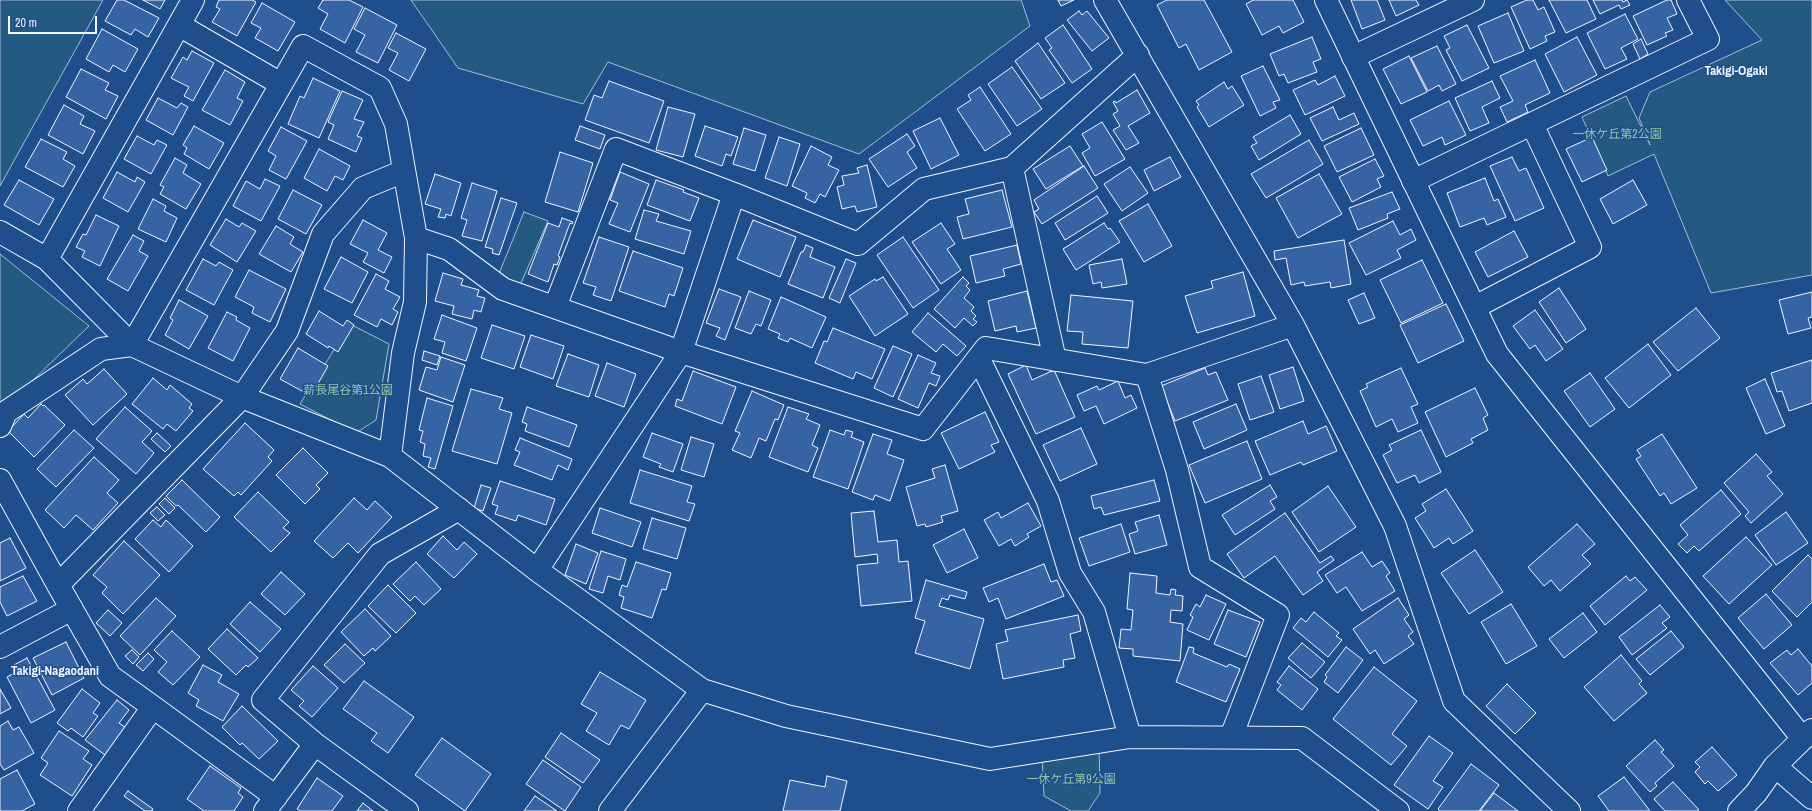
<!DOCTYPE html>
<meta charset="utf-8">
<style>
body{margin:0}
#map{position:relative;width:1812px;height:811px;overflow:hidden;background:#1f4e8c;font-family:"Archivo Narrow",sans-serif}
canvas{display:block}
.scale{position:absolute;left:8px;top:16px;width:89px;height:18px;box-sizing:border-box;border:2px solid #f2f6ff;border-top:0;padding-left:5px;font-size:12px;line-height:14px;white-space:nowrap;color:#f2f6ff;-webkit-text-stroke:3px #1f4e8c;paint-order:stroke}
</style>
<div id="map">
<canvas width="1812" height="811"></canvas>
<div class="scale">20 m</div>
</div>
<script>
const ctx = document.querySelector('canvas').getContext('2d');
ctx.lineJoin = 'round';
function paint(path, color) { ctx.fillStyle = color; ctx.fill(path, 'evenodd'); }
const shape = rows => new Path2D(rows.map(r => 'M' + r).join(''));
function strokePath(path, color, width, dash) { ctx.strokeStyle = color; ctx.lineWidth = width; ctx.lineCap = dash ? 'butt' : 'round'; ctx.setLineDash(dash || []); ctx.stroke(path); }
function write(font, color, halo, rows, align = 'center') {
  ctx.font = font + ' "Archivo Narrow","Noto Sans JP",sans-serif'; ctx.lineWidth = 3; ctx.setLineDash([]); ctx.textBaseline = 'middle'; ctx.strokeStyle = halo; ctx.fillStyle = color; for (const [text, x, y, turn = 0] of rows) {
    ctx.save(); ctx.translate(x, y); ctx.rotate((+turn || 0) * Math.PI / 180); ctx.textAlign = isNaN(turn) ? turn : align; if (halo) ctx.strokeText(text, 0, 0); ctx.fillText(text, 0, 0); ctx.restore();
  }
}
const green = shape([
 [0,0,103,0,0,186,0,0],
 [411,0,1021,0,1030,26,859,154,608,62,583,104,458,68,411,0],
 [1725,0,1812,0,1812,275,1711,293,1654,154,1608,176,1582,117,1626,96,1650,145,1639,118,1650,92,1762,40,1725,0],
 [524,212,548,221,518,290,496,281,524,212],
 [0,254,89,326,0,412,0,254],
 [350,324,389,344,376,420,356,433,300,404,350,324],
 [1099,747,1100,793,1088,811,1071,811,1044,796,1042,756,1099,747]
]);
const building = shape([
 [117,0,124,0,159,18,148,37,135,29,131,35,105,21,117,0],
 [143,0,165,0,160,9,143,0],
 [219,0,252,0,256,2,237,36,212,22,220,9,216,7,219,0],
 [323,0,349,0,363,7,345,43,320,29,328,14,318,8,323,0],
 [1058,0,1074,0,1061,6,1058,0],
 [1167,0,1204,0,1232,52,1199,70,1186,44,1179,48,1157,5,1167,0],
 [1253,0,1293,0,1304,22,1283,33,1279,26,1262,35,1246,4,1253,0],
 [1351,0,1377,0,1385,20,1362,29,1351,0],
 [1389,0,1416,0,1419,5,1396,16,1389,0],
 [1527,0,1533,0,1538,10,1544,7,1555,32,1545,36,1547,41,1530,49,1511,7,1527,0],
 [1549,0,1587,0,1596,19,1566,33,1549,0],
 [1593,0,1622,0,1623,2,1627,0,1630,5,1621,9,1619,5,1600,14,1593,0],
 [1667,0,1671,0,1677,14,1667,18,1673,30,1665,33,1667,36,1647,45,1633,16,1667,0],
 [262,3,295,22,278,51,255,38,261,28,251,23,262,3],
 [365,8,397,25,378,63,356,52,365,35,354,29,365,8],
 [1079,11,1082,15,1087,11,1109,38,1092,51,1067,20,1079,11],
 [1508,13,1524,51,1494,63,1478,26,1508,13],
 [1625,14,1638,39,1621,48,1627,59,1605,69,1587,33,1625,14],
 [1063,25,1092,69,1072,83,1049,50,1052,48,1045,38,1063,25],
 [1467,25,1489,68,1462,81,1446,50,1450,48,1444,36,1467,25],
 [102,29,138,49,125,72,113,65,109,72,86,59,102,29],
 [396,33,426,49,409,81,389,70,398,53,388,48,396,33],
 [1312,37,1321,59,1313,62,1317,72,1288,83,1284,74,1279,76,1270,54,1312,37],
 [1577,37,1597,75,1564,92,1545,54,1577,37],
 [1641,39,1648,54,1640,59,1633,44,1641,39],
 [1038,43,1065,83,1041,99,1015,61,1038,43],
 [1437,46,1456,84,1442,91,1439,85,1428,91,1411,58,1437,46],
 [192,51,214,63,193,101,184,96,189,87,171,78,183,57,187,60,192,51],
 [1409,56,1427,92,1401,104,1383,69,1409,56],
 [1535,60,1550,93,1525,105,1528,112,1507,122,1500,107,1513,101,1500,76,1535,60],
 [1263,66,1280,100,1273,102,1276,108,1260,116,1241,76,1263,66],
 [1012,67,1042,109,1017,126,988,84,1012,67],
 [81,69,109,83,105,90,118,96,106,119,66,97,81,69],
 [225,70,245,82,237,98,243,101,230,125,202,110,225,70],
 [1335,76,1345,96,1305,115,1293,90,1315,80,1318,85,1335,76],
 [313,78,340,91,319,138,288,124,300,96,304,98,313,78],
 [609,81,664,101,649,143,585,120,594,95,602,98,609,81],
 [1492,81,1500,98,1482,107,1489,123,1470,131,1455,98,1492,81],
 [1224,82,1228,89,1232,86,1244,105,1209,127,1197,107,1199,105,1196,101,1224,82],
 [980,87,1011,134,985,151,957,109,971,100,968,95,980,87],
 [1137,90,1150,113,1128,126,1139,143,1126,150,1113,130,1120,126,1113,114,1118,111,1113,102,1115,101,1116,103,1137,90],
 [342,91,363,100,354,119,364,122,357,136,362,138,356,152,328,139,334,125,328,122,342,91],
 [158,98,177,108,181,103,188,107,173,135,146,120,158,98],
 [1449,101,1466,135,1445,145,1442,137,1423,146,1410,120,1449,101],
 [64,105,84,116,80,124,95,131,83,154,48,135,64,105],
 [668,107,695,114,683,157,656,150,668,107],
 [1333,107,1339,120,1354,113,1359,124,1322,141,1310,118,1333,107],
 [1290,115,1301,134,1259,160,1251,146,1257,143,1253,137,1290,115],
 [940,118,959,155,931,169,913,131,940,118],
 [1102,122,1125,159,1095,176,1082,153,1090,148,1082,134,1102,122],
 [194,126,224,143,209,169,184,154,187,148,183,145,194,126],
 [580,126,605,135,600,149,575,140,580,126],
 [705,126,738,137,731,156,726,154,722,166,695,156,705,126],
 [281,127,307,141,286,179,269,170,276,156,268,151,281,127],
 [744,128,766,135,755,171,733,164,744,128],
 [1361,128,1374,155,1337,172,1324,146,1361,128],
 [907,134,915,146,907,152,917,168,888,187,869,159,907,134],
 [137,136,154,145,157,140,167,145,151,174,124,159,137,136],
 [779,137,800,144,787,186,765,178,779,137],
 [1592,137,1607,170,1582,182,1566,149,1592,137],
 [41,139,67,152,63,159,75,166,63,187,25,167,41,139],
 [1309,140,1323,164,1266,198,1251,174,1309,140],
 [811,146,832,157,828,165,839,170,825,197,820,194,815,203,805,198,807,193,792,186,811,146],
 [1070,146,1083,166,1046,189,1033,169,1070,146],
 [319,149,350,166,343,180,335,176,327,191,304,178,319,149],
 [560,152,593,163,578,212,545,202,560,152],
 [1170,157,1181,177,1154,191,1144,170,1170,157],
 [1512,157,1519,171,1526,168,1544,208,1515,221,1490,166,1512,157],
 [175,158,187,165,183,173,201,184,186,209,160,194,164,187,160,185,175,158],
 [1375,159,1384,176,1377,179,1381,187,1352,202,1339,177,1375,159],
 [867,165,877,207,857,212,855,206,842,209,837,187,844,185,842,176,859,173,857,168,867,165],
 [1084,166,1098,188,1042,224,1034,212,1039,209,1034,200,1084,166],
 [1130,167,1148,193,1122,211,1104,184,1130,167],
 [117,172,135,182,137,177,145,182,128,212,103,198,117,172],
 [620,172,649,184,630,232,609,224,618,203,610,200,620,172],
 [435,174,461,183,451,216,446,214,445,218,438,217,441,209,425,204,435,174],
 [1319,174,1342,214,1298,238,1276,198,1319,174],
 [1485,178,1494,201,1498,199,1506,217,1487,225,1484,218,1460,227,1447,193,1485,178],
 [265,179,280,186,261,221,233,206,246,181,260,189,265,179],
 [19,180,54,199,39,225,4,205,19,180],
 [656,180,684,190,683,192,699,198,690,221,647,205,656,180],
 [1633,180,1647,205,1613,224,1600,199,1633,180],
 [472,183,497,191,482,241,462,236,467,220,461,218,472,183],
 [293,190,322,205,306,234,278,219,293,190],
 [1002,190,1012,227,963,239,957,217,969,214,965,199,1002,190],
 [1392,192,1400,209,1387,214,1388,218,1358,230,1349,208,1392,192],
 [1097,196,1108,213,1065,240,1055,223,1097,196],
 [501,198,517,203,499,255,492,253,493,249,485,247,501,198],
 [153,199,166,206,164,211,177,218,166,242,138,229,153,199],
 [1148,204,1172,246,1144,262,1119,221,1148,204],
 [644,210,659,214,656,221,691,231,684,254,635,239,644,210],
 [96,215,119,226,100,266,82,257,85,251,76,247,83,234,86,235,96,215],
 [562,218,573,222,572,224,570,223,558,256,560,257,557,265,554,264,548,282,528,274,548,223,559,227,562,218],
 [226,219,239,227,242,223,256,231,237,262,210,245,226,219],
 [363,220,387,233,378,250,392,257,384,273,363,262,368,253,350,244,363,220],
 [753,220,796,237,780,277,737,259,753,220],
 [1393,221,1400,235,1411,229,1416,240,1397,250,1401,258,1366,275,1349,243,1393,221],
 [941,223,955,244,947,249,961,270,941,284,912,242,941,223],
 [1104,223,1108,229,1110,228,1120,242,1076,270,1063,249,1104,223],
 [276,226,294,237,290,244,303,252,291,272,259,254,276,226],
 [1514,231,1528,257,1488,277,1475,252,1514,231],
 [133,235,144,241,139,251,148,256,128,291,107,279,133,235],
 [599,237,629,247,611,301,593,295,596,287,583,283,599,237],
 [903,237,939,290,913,308,877,255,903,237],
 [1344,240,1351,284,1331,288,1330,282,1305,286,1304,282,1291,285,1286,258,1275,260,1274,251,1344,240],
 [806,245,813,248,810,257,835,267,823,298,788,284,801,252,803,252,806,245],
 [1017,245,1021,264,1003,269,1005,276,976,283,970,256,1017,245],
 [633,251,683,268,674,296,669,294,665,307,619,291,633,251],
 [341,257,368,272,352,303,324,289,341,257],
 [203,259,216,266,219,262,233,270,214,305,186,290,203,259],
 [846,259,856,263,840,303,829,298,846,259],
 [1122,259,1127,284,1102,288,1101,282,1093,284,1089,265,1122,259],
 [1422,260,1443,303,1401,323,1380,280,1422,260],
 [249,270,286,289,270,322,252,313,254,307,235,297,249,270],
 [1243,272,1255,316,1197,333,1185,296,1213,288,1211,281,1243,272],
 [443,273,463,279,461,285,479,290,477,296,485,298,481,312,474,310,472,319,452,314,454,306,435,301,443,273],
 [376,274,389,281,385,289,400,297,393,309,398,312,392,325,381,319,377,327,354,315,376,274],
 [883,277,908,314,875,336,849,296,875,279,876,281,883,277],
 [963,277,969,283,966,286,970,290,964,298,974,307,971,311,976,316,973,319,977,322,973,326,964,318,955,328,934,309,963,277],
 [1559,288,1586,329,1566,343,1539,302,1559,288],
 [719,289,741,297,725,340,716,336,720,328,706,323,719,289],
 [749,291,771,300,761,326,756,324,751,334,735,328,749,291],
 [1027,291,1036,328,1017,332,1016,326,995,331,988,301,1027,291],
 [1812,292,1812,317,1808,318,1811,328,1788,334,1779,300,1812,292],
 [1364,293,1375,318,1359,324,1348,300,1364,293],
 [1071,295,1133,301,1128,348,1082,344,1083,332,1067,331,1071,295],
 [781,297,826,317,812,348,790,338,788,342,778,338,780,334,768,329,781,297],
 [179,300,208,316,189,349,165,335,173,320,170,318,179,300],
 [1446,304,1464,341,1418,363,1400,325,1446,304],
 [1696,308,1720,338,1678,371,1653,342,1696,308],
 [1535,310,1563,349,1546,361,1535,345,1530,349,1513,326,1535,310],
 [319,311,343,326,347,320,354,325,338,352,329,346,328,348,306,334,319,311],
 [227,312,237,317,236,320,250,328,233,361,208,348,227,312],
 [928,313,966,346,957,356,943,344,936,352,912,332,928,313],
 [442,315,477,328,466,361,442,353,445,342,434,339,442,315],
 [492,325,525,336,514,369,481,358,492,325],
 [833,328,885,349,872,379,856,372,853,379,815,363,824,341,827,342,833,328],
 [531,335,564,346,553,379,520,367,531,335],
 [1648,344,1671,375,1629,408,1605,378,1648,344],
 [893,346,912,354,893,397,874,388,893,346],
 [298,348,328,366,311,396,280,379,298,348],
 [424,351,440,356,437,365,422,360,424,351],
 [568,354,599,365,589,397,556,386,568,354],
 [918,355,936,363,931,373,940,376,936,386,929,383,918,408,898,399,918,355],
 [441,357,465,365,453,402,419,390,426,367,437,370,441,357],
 [1812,360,1812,403,1789,411,1782,391,1777,392,1771,373,1812,360],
 [607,363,636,374,624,407,595,396,607,363],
 [1026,365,1032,380,1054,370,1075,417,1036,434,1008,374,1026,365],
 [1293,367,1304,401,1280,409,1269,375,1293,367],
 [1205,368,1208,375,1216,372,1228,400,1175,421,1161,386,1205,368],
 [1401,368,1418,404,1411,407,1418,423,1398,432,1392,419,1376,427,1360,391,1368,387,1366,384,1401,368],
 [104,369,127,394,93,425,65,395,83,379,87,384,104,369],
 [693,371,736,387,722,424,675,406,677,399,682,401,693,371],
 [1590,373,1615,409,1590,427,1564,391,1590,373],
 [1261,376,1274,412,1250,420,1238,384,1261,376],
 [153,378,167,390,170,385,192,404,189,408,193,411,176,431,167,424,163,429,132,404,153,378],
 [1765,379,1785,426,1766,434,1746,388,1765,379],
 [1118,381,1125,398,1131,395,1137,408,1104,424,1096,406,1084,411,1077,395,1097,386,1099,390,1118,381],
 [1475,388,1488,415,1483,418,1488,430,1471,439,1473,443,1446,457,1425,412,1475,388],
 [471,389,503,398,499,409,512,413,497,464,452,451,471,389],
 [752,391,784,405,778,420,775,419,766,441,759,438,751,458,732,450,740,433,735,431,752,391],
 [427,398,453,406,435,469,428,467,431,458,423,456,425,444,420,442,423,431,419,430,427,398],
 [41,404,43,406,44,405,65,425,34,457,8,431,24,414,28,418,41,404],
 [1236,404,1247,430,1204,449,1193,422,1236,404],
 [125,407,152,431,142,442,154,453,136,474,96,439,125,407],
 [527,407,577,425,569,447,525,431,527,424,522,422,527,407],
 [788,407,809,414,806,419,820,425,812,445,818,448,808,472,769,457,788,407],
 [985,412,999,442,991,445,995,452,959,469,941,433,985,412],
 [1303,421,1308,434,1326,426,1337,451,1303,465,1301,462,1270,475,1255,441,1303,421],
 [245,423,274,450,268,457,272,461,241,495,238,492,234,496,203,469,245,423],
 [1081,428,1097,464,1060,481,1043,445,1081,428],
 [74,430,94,448,56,487,37,469,74,430],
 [830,430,844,435,846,430,853,432,851,437,864,442,848,489,813,477,830,430],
 [1421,430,1441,472,1419,483,1415,475,1397,483,1383,455,1392,450,1389,445,1421,430],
 [157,433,171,446,165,452,151,439,157,433],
 [652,433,683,444,673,472,659,467,661,464,643,457,652,433],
 [873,434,892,440,887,454,904,460,890,501,875,495,873,500,852,492,873,434],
 [1662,434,1697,488,1671,504,1664,493,1660,496,1636,459,1641,456,1637,450,1662,434],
 [691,437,714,444,704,477,681,470,691,437],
 [520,438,572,459,568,470,558,465,552,480,514,465,520,452,515,450,520,438],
 [1247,441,1262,479,1205,503,1189,465,1247,441],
 [303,448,328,473,316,485,320,489,305,504,276,475,303,448],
 [1756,454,1772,472,1767,476,1783,494,1751,523,1745,516,1749,512,1724,483,1756,454],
 [94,457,119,480,107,493,118,503,93,530,76,515,64,528,45,510,94,457],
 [945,465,958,511,941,516,943,522,926,527,925,524,917,526,906,487,935,478,932,469,945,465],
 [640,470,692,486,687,502,695,504,689,521,630,503,640,470],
 [182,480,220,517,206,532,178,505,176,506,166,496,182,480],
 [1154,480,1160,501,1104,515,1101,507,1094,509,1091,496,1154,480],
 [500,481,555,499,546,525,518,515,516,521,495,514,498,506,492,504,500,481],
 [481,485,491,488,483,511,474,508,481,485],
 [1270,485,1277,497,1270,501,1275,509,1235,535,1222,515,1270,485],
 [1328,486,1356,527,1319,552,1292,512,1328,486],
 [1446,489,1473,531,1453,544,1449,538,1434,548,1415,518,1426,511,1422,504,1446,489],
 [1721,490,1741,514,1699,551,1694,546,1687,553,1678,544,1688,535,1680,525,1721,490],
 [258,492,289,522,283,528,290,533,271,552,234,517,258,492],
 [165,498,175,508,169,514,159,504,165,498],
 [354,498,367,510,375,501,392,517,358,553,348,543,333,558,314,541,354,498],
 [1028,503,1041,526,1027,534,1029,537,1015,546,1011,539,999,546,984,520,998,512,1001,518,1028,503],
 [157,507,165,515,158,521,150,513,157,507],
 [600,508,641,522,632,547,592,533,600,508],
 [874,511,878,542,897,540,899,562,908,561,912,601,861,606,857,565,878,563,877,554,855,557,851,513,874,511],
 [1786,512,1808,543,1776,565,1755,535,1786,512],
 [1285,513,1320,563,1331,556,1334,560,1317,572,1323,581,1303,595,1275,556,1244,578,1227,554,1285,513],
 [1159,515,1167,545,1135,554,1129,534,1138,531,1135,522,1159,515],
 [652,518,686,528,677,559,643,549,652,518],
 [153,520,161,527,166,520,193,546,169,572,135,539,153,520],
 [1121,524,1130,552,1089,566,1079,538,1121,524],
 [1577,524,1595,544,1582,555,1591,564,1560,591,1551,580,1544,586,1528,567,1577,524],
 [964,529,978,558,947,573,933,545,964,529],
 [443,536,457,550,464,542,477,554,454,578,427,554,443,536],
 [1746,537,1772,565,1729,604,1703,576,1746,537],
 [10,538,26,568,0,581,0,543,10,538],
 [124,541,160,575,123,614,102,593,107,587,93,575,124,541],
 [576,544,598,553,586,584,565,575,576,544],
 [1475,550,1503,592,1469,614,1441,573,1475,550],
 [601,551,626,559,620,580,608,576,603,593,589,589,601,551],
 [1362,552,1372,567,1382,561,1390,573,1386,576,1395,591,1362,611,1346,587,1337,593,1325,575,1362,552],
 [1808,555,1812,559,1812,602,1797,617,1772,591,1808,555],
 [416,562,441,589,424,605,415,596,410,601,393,584,416,562],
 [636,562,671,573,666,590,662,589,652,618,621,608,624,597,619,595,622,585,627,587,636,562],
 [1044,564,1051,582,1057,580,1064,596,1006,619,998,598,989,602,983,588,1044,564],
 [281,572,305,594,285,615,261,594,281,572],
 [1130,573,1157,576,1156,593,1170,595,1171,589,1176,590,1175,595,1183,596,1182,611,1171,610,1170,622,1183,624,1180,661,1133,656,1133,649,1119,648,1121,629,1131,630,1133,610,1127,609,1130,573],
 [23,576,37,601,7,616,0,602,0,587,23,576],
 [1626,576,1630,581,1635,577,1647,590,1605,625,1590,606,1626,576],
 [926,580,967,592,965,599,950,595,948,600,942,598,939,606,984,619,970,669,915,653,925,621,915,618,926,580],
 [388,585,416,613,396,633,368,606,388,585],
 [1766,594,1792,625,1764,649,1738,618,1766,594],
 [1206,595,1226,604,1209,640,1187,630,1193,617,1190,615,1196,604,1200,607,1206,595],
 [156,598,176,616,140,655,120,636,156,598],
 [1398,598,1409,615,1404,619,1413,632,1408,636,1414,644,1384,664,1375,650,1370,654,1353,629,1398,598],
 [250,602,281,629,260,652,230,624,250,602],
 [1511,604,1537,646,1506,664,1481,622,1511,604],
 [1660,605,1670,617,1662,623,1667,628,1632,655,1619,637,1660,605],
 [365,609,391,636,375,651,373,648,364,656,341,632,365,609],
 [108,610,122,623,110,636,96,623,108,610],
 [1228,610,1260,622,1246,657,1214,644,1228,610],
 [1314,612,1339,633,1336,636,1342,640,1328,657,1293,628,1301,618,1306,622,1314,612],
 [1583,613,1597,632,1564,658,1549,639,1583,613],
 [1078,615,1081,631,1070,634,1075,658,1063,660,1064,667,1003,679,996,644,1008,641,1005,630,1078,615],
 [227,629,258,658,248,667,246,665,236,675,208,649,227,629],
 [172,631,200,657,173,685,158,672,167,662,154,650,172,631],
 [1671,631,1684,647,1650,675,1636,659,1671,631],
 [66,642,84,678,52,695,33,658,66,642],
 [1302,643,1325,662,1311,678,1288,658,1302,643],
 [345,644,365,663,344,683,324,665,345,644],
 [1189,647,1194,648,1193,653,1227,667,1229,664,1240,669,1226,702,1176,682,1189,647],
 [1346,647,1363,660,1338,693,1324,682,1327,677,1325,675,1346,647],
 [1798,649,1812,666,1812,683,1798,695,1770,663,1787,650,1791,655,1798,649],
 [132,650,139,657,133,664,125,656,132,650],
 [148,653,154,659,143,671,136,665,148,653],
 [1621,655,1642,681,1639,684,1647,693,1614,721,1584,687,1621,655],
 [27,658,55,710,31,723,7,677,16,672,12,666,27,658],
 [203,665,222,675,218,682,239,694,223,721,196,706,199,700,188,693,203,665],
 [313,666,338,688,312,717,299,706,304,701,291,690,313,666],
 [1289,666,1318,689,1302,710,1277,690,1281,685,1277,682,1289,666],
 [1374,667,1417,701,1392,734,1407,746,1391,765,1333,719,1374,667],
 [600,672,646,700,629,729,621,725,609,745,586,731,597,713,581,704,600,672],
 [364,681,414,717,388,753,371,741,377,733,343,709,364,681],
 [1507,684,1536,713,1515,734,1486,706,1507,684],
 [0,689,11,708,0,714,0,689],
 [82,689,100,703,93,713,98,716,83,737,71,728,68,731,57,723,82,689],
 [117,700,129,710,119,723,126,728,105,755,85,740,117,700],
 [242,706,278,741,259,759,242,743,240,745,222,727,242,706],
 [8,721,13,730,19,727,34,753,4,770,0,764,0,726,8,721],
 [59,731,89,751,83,759,92,765,72,796,40,775,48,763,41,758,59,731],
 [561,733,600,760,583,783,545,757,561,733],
 [1429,736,1453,753,1433,781,1443,787,1428,809,1394,785,1429,736],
 [442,738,491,774,465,811,415,775,442,738],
 [1655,740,1664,750,1661,752,1674,766,1655,783,1657,786,1650,792,1626,766,1655,740],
 [1712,747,1737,775,1718,791,1708,781,1705,784,1695,772,1700,767,1695,762,1712,747],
 [543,760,581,787,565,811,526,784,543,760],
 [1471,764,1499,785,1479,811,1440,811,1438,809,1471,764],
 [210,766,241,788,238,793,243,797,234,811,204,811,187,799,210,766],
 [17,770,35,804,22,811,0,811,0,779,17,770],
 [827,776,847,781,840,811,783,811,790,780,825,787,827,776],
 [1624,777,1650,811,1609,811,1598,796,1624,777],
 [317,778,343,796,332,811,300,811,297,809,317,778],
 [1673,782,1699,810,1697,811,1665,811,1654,799,1673,782],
 [128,791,153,809,152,811,145,811,124,796,128,791],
 [1494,793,1518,811,1480,811,1494,793],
 [535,796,557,811,524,811,535,796],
 [363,803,373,811,357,811,363,803]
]);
const street = shape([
 [1105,0,1293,325,1395,526,1454,701,1569,811],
 [179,25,281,84],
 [1353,57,1473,0],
 [1012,168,1055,360],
 [1413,181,1708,39,1688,0],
 [0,232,47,259,132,345,242,397,390,456,537,570,702,690,786,716,990,759,1130,737,1302,738,1398,811],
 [416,238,449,249,503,289,681,352,923,429,986,348,1147,375,1293,325],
 [47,259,193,0],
 [555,307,616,149,734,194],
 [1475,307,1590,247,1532,124],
 [979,359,1048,501,1070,573,1094,612,1130,737],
 [1147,375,1177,470,1200,567,1278,615,1231,737],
 [0,426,6,412,101,349,132,345,303,46,380,88,396,124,416,238,415,302,403,353,390,456],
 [0,480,58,585],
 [537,570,681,352,734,194,858,244,924,189,1012,168,1138,55],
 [0,647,72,609],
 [153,707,276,797],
 [315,744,263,700,380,554,459,509],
 [1775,766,1812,798],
 [79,811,153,707,110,676,58,585,242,397,287,331,323,234,363,188,404,171],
 [265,811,315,744,407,811],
 [610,811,702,690]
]);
const secondary = shape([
 [1326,0,1497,354,1803,739],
 [1739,811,1756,793,1775,766,1812,730]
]);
const parkNames = [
 ["一休ケ丘第2公園",1617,135],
 ["薪長尾谷第1公園",348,391],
 ["一休ケ丘第9公園",1071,780]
];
const neighbourhoodNames = [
 ["Takigi-Ogaki",1736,72],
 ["Takigi-Nagaodani",55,672]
];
paint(green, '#245a82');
strokePath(green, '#a8bbd7', 1);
paint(building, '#3563a3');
strokePath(building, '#f2f6ff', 1);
strokePath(street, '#f2f6ff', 24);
strokePath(secondary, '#f2f6ff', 24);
strokePath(street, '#1f4e8c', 22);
strokePath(secondary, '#1f4e8c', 22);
write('12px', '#97c8a6', '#1f4e8c', parkNames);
write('bold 13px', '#f2f6ff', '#1f4e8c', neighbourhoodNames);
</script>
